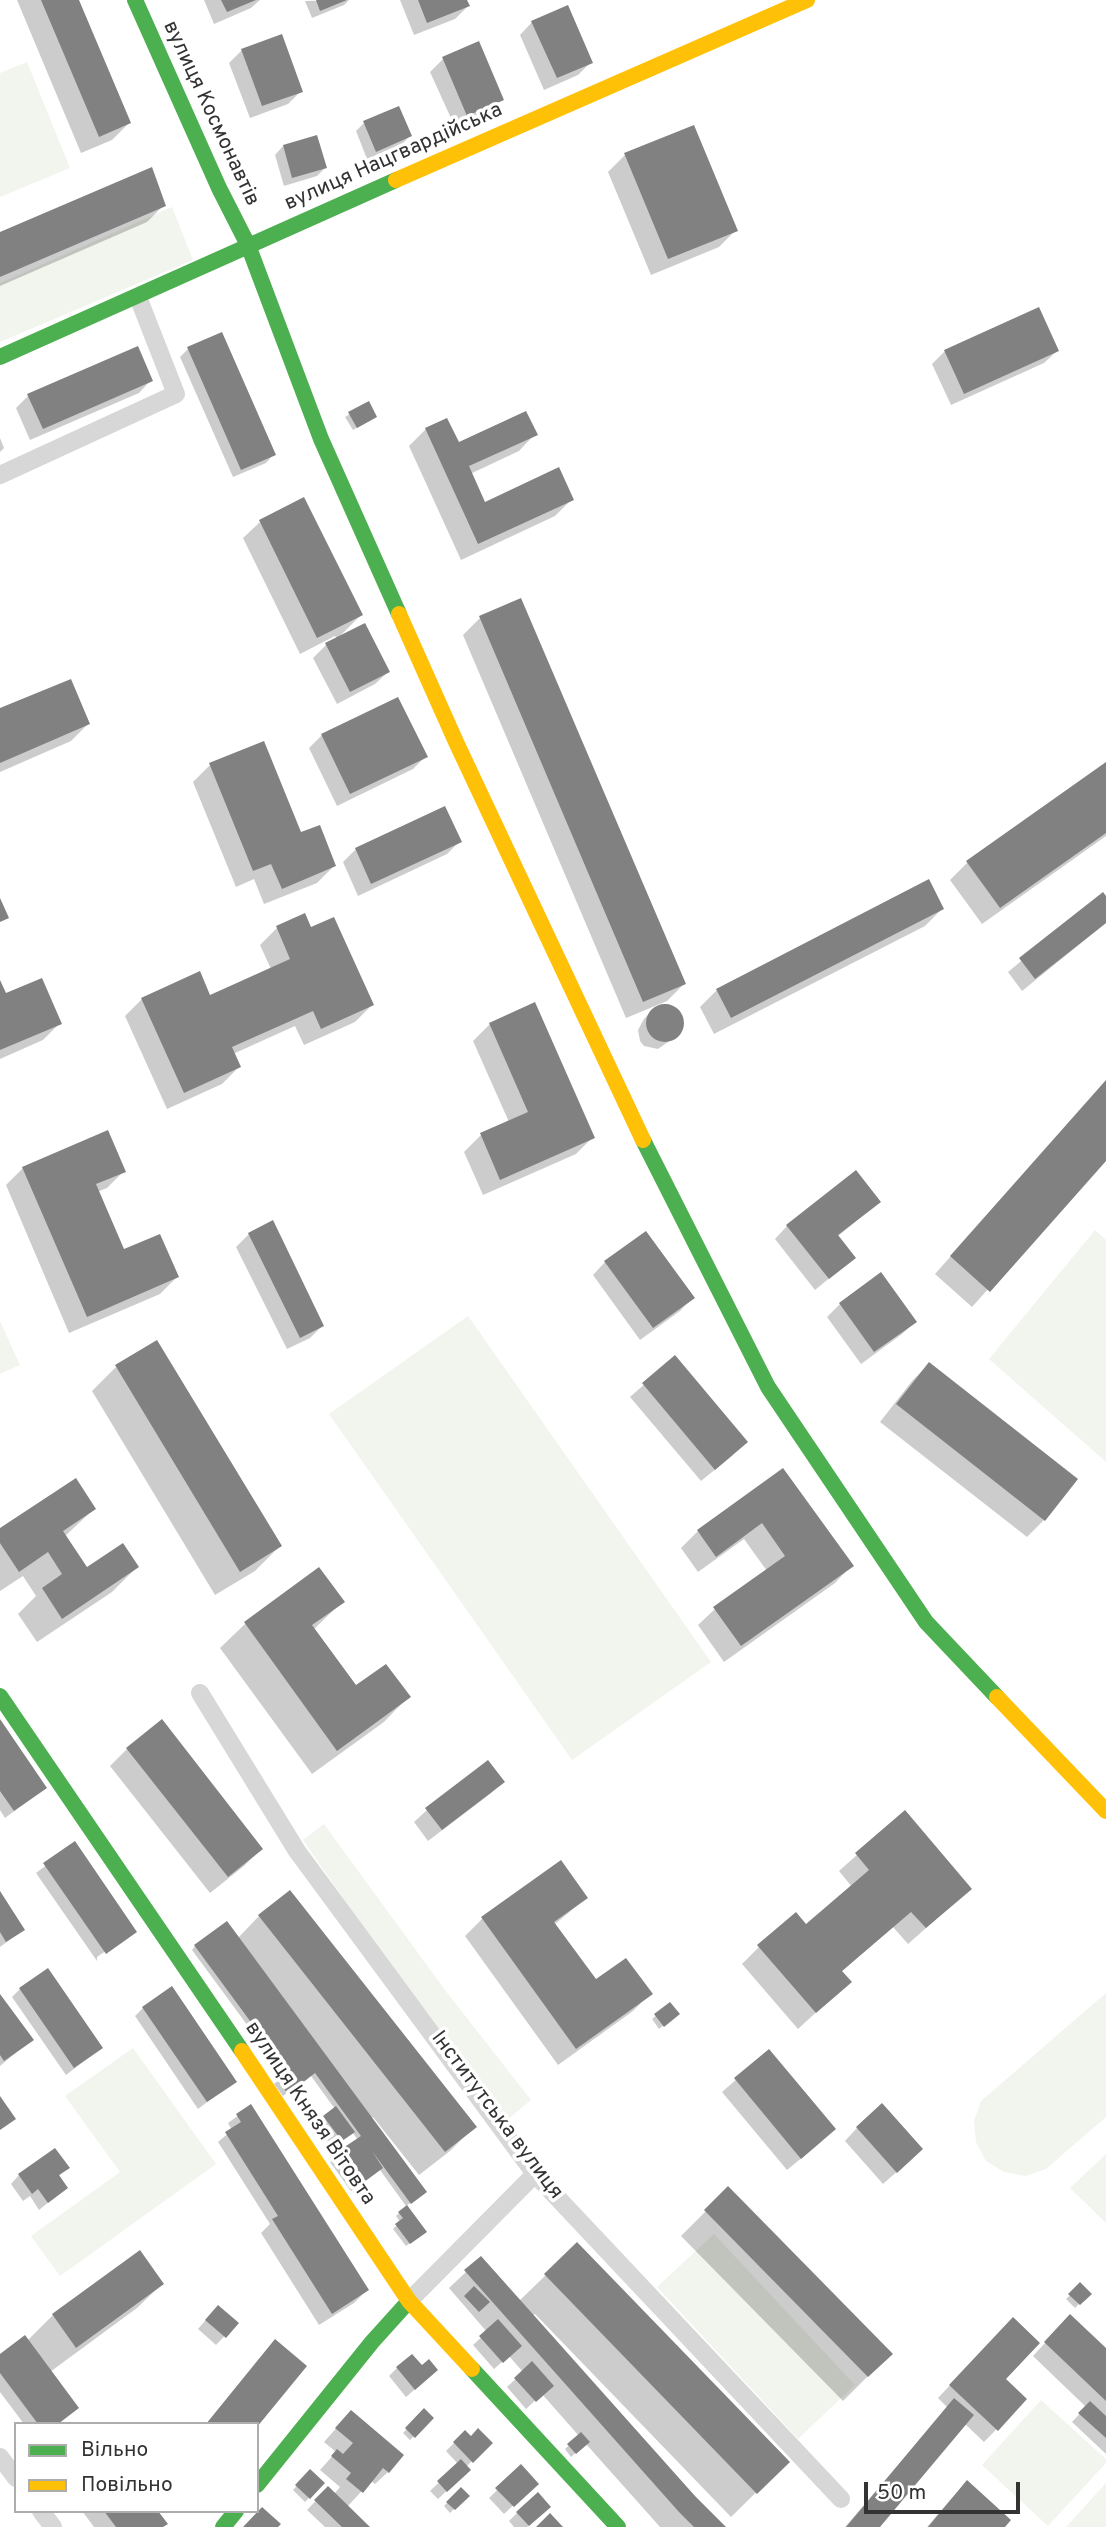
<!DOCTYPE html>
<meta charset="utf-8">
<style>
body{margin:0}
#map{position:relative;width:1106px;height:2527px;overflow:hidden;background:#fff;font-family:Overpass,sans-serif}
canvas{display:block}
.legend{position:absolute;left:14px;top:2422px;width:245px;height:91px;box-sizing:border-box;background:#fff;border:2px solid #adadad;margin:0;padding:9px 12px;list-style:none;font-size:21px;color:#333}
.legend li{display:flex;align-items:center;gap:14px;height:35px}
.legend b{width:35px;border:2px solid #adadad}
.scale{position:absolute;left:864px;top:2482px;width:156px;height:32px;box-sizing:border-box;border:4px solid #333;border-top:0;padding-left:9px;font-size:21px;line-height:24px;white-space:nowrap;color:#333;-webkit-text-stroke:5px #fff;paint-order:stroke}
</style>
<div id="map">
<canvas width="1106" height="2527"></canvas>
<ul class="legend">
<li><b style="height:9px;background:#4caf50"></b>Вільно</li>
<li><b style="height:9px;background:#ffc107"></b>Повільно</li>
</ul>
<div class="scale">50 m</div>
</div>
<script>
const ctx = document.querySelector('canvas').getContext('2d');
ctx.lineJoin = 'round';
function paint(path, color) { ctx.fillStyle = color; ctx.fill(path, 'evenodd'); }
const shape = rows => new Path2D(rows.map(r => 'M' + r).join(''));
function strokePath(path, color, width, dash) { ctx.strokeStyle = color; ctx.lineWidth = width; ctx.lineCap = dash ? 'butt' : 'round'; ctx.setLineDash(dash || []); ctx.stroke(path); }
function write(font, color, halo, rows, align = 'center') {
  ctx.font = font + ' Overpass,sans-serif'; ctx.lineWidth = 7; ctx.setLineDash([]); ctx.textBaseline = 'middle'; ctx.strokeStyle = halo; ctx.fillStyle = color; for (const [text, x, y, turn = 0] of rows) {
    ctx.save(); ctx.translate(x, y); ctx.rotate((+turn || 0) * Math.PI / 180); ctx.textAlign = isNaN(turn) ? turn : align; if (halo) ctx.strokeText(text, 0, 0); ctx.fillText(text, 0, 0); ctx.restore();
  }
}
const green = shape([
 [27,62,70,168,0,197,0,73],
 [172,207,193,260,0,342,0,283],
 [1095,1230,1106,1240,1106,1462,989,1359],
 [468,1316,711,1662,572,1760,329,1414],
 [0,1321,20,1365,0,1374],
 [324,1824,445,1990,531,2100,507,2120,356,1917,303,1840],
 [1106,1993,1106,2117,1046,2169,1025,2176,1004,2172,986,2161,976,2142,974,2121,981,2101],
 [133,2048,216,2164,60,2276,31,2236,120,2172,65,2096],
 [1106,2154,1106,2223,1070,2188],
 [714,2234,855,2385,798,2439,657,2287],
 [1041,2400,1106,2459,1106,2463,1048,2526,982,2465],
 [1106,2483,1106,2527,1066,2527]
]);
const shadow = shape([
 [17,0,78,0,129,123,112,140,81,153],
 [204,0,260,0,251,8,214,24],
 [349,0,344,5,312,18,305,1],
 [400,0,465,0,468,6,455,19,414,35],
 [532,22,591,62,578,75,544,90,520,35],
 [242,50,301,91,288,104,250,118,229,63],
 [443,59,502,100,489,112,455,127,430,72],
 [364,123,410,136,402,144,367,159,356,131],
 [283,146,325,168,317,176,284,186,275,155],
 [625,155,736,230,719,247,651,275,608,172],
 [164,205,147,222,0,286,0,234],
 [188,349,274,454,266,463,233,477,180,357],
 [945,351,1057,351,1044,363,951,405,932,364],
 [151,380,139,393,30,440,16,408,28,396],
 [368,403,371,420,353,430,345,417],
 [426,429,458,444,535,434,519,451,470,474,485,504,572,499,555,516,461,560,409,446],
 [0,438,4,448,0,452],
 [260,522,361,615,338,638,388,672,375,684,337,704,313,658,326,645,337,639,335,636,300,654,243,538],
 [520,601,684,984,667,1001,626,1018,463,635,480,618],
 [0,710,88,724,71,741,0,772],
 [322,735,426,756,413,769,337,806,309,748],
 [210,765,300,835,334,866,317,883,264,904,254,879,236,887,193,782],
 [1106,765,1106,836,982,924,950,880,967,863],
 [460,841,447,854,358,896,343,862,356,849],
 [1102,894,1106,899,1106,923,1022,991,1008,972],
 [942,909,925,926,714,1034,700,1007,717,990],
 [304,915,310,930,372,1005,355,1022,304,1045,295,1026,233,1054,239,1067,222,1084,167,1109,125,1016,142,999,209,997,271,969,260,945,277,928],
 [0,985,5,996,60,1023,43,1040,0,1059],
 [664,1005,677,1011,682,1022,678,1035,658,1049,644,1046,640,1041,638,1030,644,1019,655,1007],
 [490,1024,593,1137,576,1154,483,1195,464,1152,481,1135,509,1122,473,1041],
 [1106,1081,1106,1158,972,1307,935,1274],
 [23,1168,124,1171,107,1188,97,1192,123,1252,177,1277,160,1294,69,1333,6,1185],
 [879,1202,837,1237,854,1258,815,1290,775,1239,787,1226],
 [249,1234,322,1326,310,1338,287,1349,236,1247],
 [605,1262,692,1298,680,1311,640,1340,593,1275],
 [881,1275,915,1322,902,1334,861,1364,827,1317,840,1304],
 [675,1357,733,1455,701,1481,630,1397],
 [929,1364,1044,1520,1027,1537,880,1422,912,1381],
 [116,1367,280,1546,255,1571,215,1595,92,1391],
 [783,1470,851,1566,835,1583,724,1662,698,1625,715,1609,767,1571,744,1539,698,1572,681,1548,698,1531],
 [94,1509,65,1536,87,1569,137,1567,112,1592,37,1642,18,1614,36,1596,23,1576,0,1591,0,1530],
 [319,1570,342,1602,313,1630,355,1688,408,1697,384,1722,312,1774,220,1648,245,1624],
 [0,1722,45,1788,5,1818,0,1810],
 [127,1749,261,1849,244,1866,210,1893,110,1766],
 [502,1782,490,1794,428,1841,414,1822,427,1810],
 [905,1812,970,1889,908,1944,893,1927,841,1972,849,1982,798,2029,742,1964,759,1947,806,1927,852,1887,839,1871],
 [74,1844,135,1931,97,1957,97,1961,36,1873],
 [560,1862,586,1898,554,1925,595,1982,650,1994,633,2011,558,2065,465,1936,482,1919],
 [0,1894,23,1930,0,1947],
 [259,1916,474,2127,450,2151,419,2175,373,2117,371,2119,421,2195,406,2206,380,2170,351,2191,330,2162,358,2140,352,2132,333,2148,316,2125,335,2109,311,2076,283,2096,274,2084,284,2075,192,1950,195,1946,238,1938],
 [20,1989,101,2048,66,2075,12,1997],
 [0,1997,31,2040,0,2066],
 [670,2004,674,2017,659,2029,652,2019],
 [143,2008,235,2081,198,2109,135,2016],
 [769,2051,821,2142,787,2170,722,2092],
 [250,2107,367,2290,354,2303,319,2325,261,2233,270,2224,218,2142,232,2130,228,2123],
 [857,2128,908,2162,883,2184,845,2141],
 [67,2168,58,2177,66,2188,39,2210,30,2196,23,2201,11,2184,19,2175],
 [728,2189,890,2354,843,2401,681,2236],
 [399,2213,421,2235,406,2246,393,2229,400,2222,396,2216],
 [577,2245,787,2462,731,2517,535,2314,532,2316,693,2497,724,2527,660,2527,586,2444,571,2457,565,2449,579,2436,542,2394,526,2409,507,2387,523,2372,509,2356,494,2369,473,2345,487,2332,449,2288,466,2272,519,2301],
 [162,2284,137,2308,50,2372,58,2424,24,2424,0,2392,0,2356,27,2341,53,2315],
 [1080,2285,1089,2294,1075,2308,1066,2299],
 [210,2315,237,2323,216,2345,198,2329],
 [1058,2329,1106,2350,1106,2454,1072,2422,1086,2407,1033,2356],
 [1000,2332,1004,2379,1025,2400,984,2442,965,2424,878,2527,845,2527,948,2408,938,2398],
 [397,2368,428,2378,406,2397,389,2376],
 [424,2411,432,2418,410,2440,403,2433],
 [339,2425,388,2472,375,2484,371,2481,347,2507,368,2527,325,2527,307,2510,328,2488,334,2494,340,2487,320,2470,336,2452,324,2442],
 [465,2432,471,2438,490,2443,466,2467,469,2470,438,2499,430,2491,458,2464,446,2451],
 [521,2467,537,2483,504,2514,489,2498],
 [310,2471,323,2483,305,2502,293,2490],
 [967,2483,1003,2527,927,2527,950,2500],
 [461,2489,467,2496,450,2513,444,2506],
 [82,2511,156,2511,162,2527,94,2527],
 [517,2513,540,2515,527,2527,514,2527,509,2521]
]);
const building = shape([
 [41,0,79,0,131,123,99,137],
 [221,0,256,0,227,12],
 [316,0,347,0,320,11],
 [418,0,467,0,470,6,427,23],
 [568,5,593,63,557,78,531,21],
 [282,34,303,92,262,106,241,49],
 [479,41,504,100,467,116,442,57],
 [399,106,412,136,376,152,363,121],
 [694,125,738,231,668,259,624,153],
 [317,135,327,168,292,178,283,145],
 [152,167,166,206,0,277,0,232],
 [1039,307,1059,351,964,394,944,350],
 [222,332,276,455,241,470,187,347],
 [138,346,153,381,43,429,27,394],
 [369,401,377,417,357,428,348,412],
 [526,411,538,435,469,466,485,502,559,467,574,500,478,544,425,428,447,418,459,442],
 [304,497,363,615,317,638,259,520],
 [521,598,686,984,643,1002,479,616],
 [365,623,390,672,350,692,325,643],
 [71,679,90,724,0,763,0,708],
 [398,697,428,757,350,794,321,734],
 [264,741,301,832,320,825,336,866,282,889,271,864,253,871,209,763],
 [1106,762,1106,833,1000,908,966,861],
 [445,806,462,842,371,884,355,848],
 [929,879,944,909,731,1018,716,989],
 [1103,892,1106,896,1106,923,1035,979,1019,958],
 [0,898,9,918,0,922],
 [305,913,311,927,334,917,374,1005,321,1029,313,1011,232,1047,241,1067,184,1093,141,998,200,971,210,995,290,959,276,926],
 [42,978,62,1024,0,1050,0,980,6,993],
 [535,1002,595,1138,500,1180,480,1133,528,1112,489,1023],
 '646 1023a19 19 0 1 1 38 0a19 19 0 1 1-38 0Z',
 [1106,1080,1106,1161,990,1292,950,1256],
 [108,1130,126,1172,96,1184,124,1249,160,1234,179,1277,87,1317,22,1167],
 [856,1170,881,1202,838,1235,856,1258,829,1279,786,1225],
 [273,1220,324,1326,300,1338,248,1233],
 [646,1231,695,1298,653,1328,604,1261],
 [881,1272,917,1322,874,1352,839,1303],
 [157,1340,282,1546,240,1572,115,1365],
 [675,1355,748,1442,715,1470,642,1383],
 [929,1362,1078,1479,1045,1521,896,1404],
 [783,1468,854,1566,741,1646,713,1607,785,1556,762,1523,716,1557,697,1530],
 [76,1478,96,1509,63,1531,87,1567,123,1543,139,1567,62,1619,42,1588,62,1574,48,1552,19,1572,0,1543,0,1528],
 [319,1567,345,1602,312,1625,356,1685,386,1664,411,1697,337,1751,244,1622],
 [0,1719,47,1788,14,1811,0,1791],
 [162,1719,263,1849,228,1877,126,1748],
 [488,1760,505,1782,442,1830,425,1808],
 [905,1810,972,1889,926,1928,911,1912,842,1971,852,1982,816,2013,757,1945,796,1912,806,1924,869,1870,855,1853],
 [75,1841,137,1932,106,1954,43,1863],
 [561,1860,588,1898,554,1922,596,1979,626,1958,653,1994,576,2049,481,1917],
 [290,1890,477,2127,445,2152,258,1915],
 [0,1891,25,1930,6,1942,0,1932],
 [227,1921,427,2192,411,2204,372,2151,383,2168,360,2185,337,2152,361,2136,315,2073,288,2094,277,2079,287,2071,194,1945],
 [48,1968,103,2048,74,2068,19,1988],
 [172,1986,237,2082,207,2102,142,2007],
 [0,1994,34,2040,4,2061,0,2055],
 [670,2002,680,2014,664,2027,654,2014],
 [769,2049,836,2129,801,2159,734,2078],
 [0,2096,16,2119,0,2130],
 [882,2103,923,2149,897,2173,856,2127],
 [251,2104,369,2290,332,2314,272,2219,278,2216,225,2132,241,2122,236,2114],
 [336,2106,355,2132,342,2141,323,2116],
 [55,2148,70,2168,59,2175,68,2188,48,2203,38,2189,32,2194,18,2174],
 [728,2186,893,2354,868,2377,704,2210],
 [407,2205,427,2232,410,2244,395,2224,403,2218,398,2212],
 [577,2242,790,2462,757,2494,544,2274],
 [140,2250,164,2284,76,2348,52,2314],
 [481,2256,695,2496,726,2527,694,2527,679,2512,464,2270],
 [1080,2282,1092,2294,1080,2305,1068,2294],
 [474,2286,490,2302,479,2312,464,2296],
 [218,2305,239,2323,226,2338,205,2320],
 [1070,2314,1106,2348,1106,2401,1044,2342],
 [1013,2317,1040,2343,1006,2379,1027,2399,998,2431,949,2385],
 [498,2319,522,2346,503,2363,479,2336],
 [25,2335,79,2408,58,2424,38,2424,0,2373,0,2354],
 [275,2339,307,2366,257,2427,257,2424,206,2424],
 [412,2354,422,2365,429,2359,438,2370,415,2390,396,2367],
 [532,2361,554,2386,536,2402,514,2378],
 [954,2398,974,2415,880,2527,846,2527],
 [1090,2401,1106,2416,1106,2438,1078,2413],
 [424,2408,434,2418,415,2438,405,2428],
 [351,2410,404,2455,389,2473,383,2468,363,2493,346,2479,351,2473,331,2456,337,2449,343,2454,353,2443,335,2428],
 [478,2428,493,2443,473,2463,453,2442,465,2430,471,2436],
 [581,2432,590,2442,576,2454,567,2444],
 [461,2459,471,2470,447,2492,437,2481],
 [521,2464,539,2484,514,2507,495,2488],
 [310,2469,325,2483,310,2499,295,2485],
 [967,2480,1011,2520,1005,2527,928,2527],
 [328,2486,370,2527,342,2527,314,2500],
 [461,2487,470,2496,455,2510,446,2502],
 [538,2492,551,2507,529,2526,516,2512],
 [262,2507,281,2524,278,2527,243,2527],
 [104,2511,158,2511,168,2524,163,2527,116,2527],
 [550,2513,563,2527,536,2527]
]);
const street = shape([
 [0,475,176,394,138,297],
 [200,1693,297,1851,535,2174,841,2499],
 [409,2301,535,2174],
 [0,2457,16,2478],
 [41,2511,53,2527]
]);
const fast = shape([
 [135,0,219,188,248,245,321,439,399,614],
 [0,357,396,180],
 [643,1140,768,1387,926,1622,997,1697],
 [0,1696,242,2051],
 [472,2369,618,2527],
 [257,2485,372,2342,409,2301],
 [223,2527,236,2511]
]);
const slow = shape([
 [396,180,807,0],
 [399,614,456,742,643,1140],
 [997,1697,1106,1811],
 [242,2051,409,2301,472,2369]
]);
const streetNames = [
 ["вулиця Космонавтів",210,114,65],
 ["вулиця Нацгвардійська",394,158,-24],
 ["вулиця Князя Вітовта",309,2114,56],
 ["Інститутська вулиця",496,2116,53]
];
paint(green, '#f1f5ed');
paint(shadow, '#0003');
paint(building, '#818181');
strokePath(street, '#d7d7d7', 18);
strokePath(fast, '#4caf50', 16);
strokePath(slow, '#ffc107', 16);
write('21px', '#333', '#fff', streetNames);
</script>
